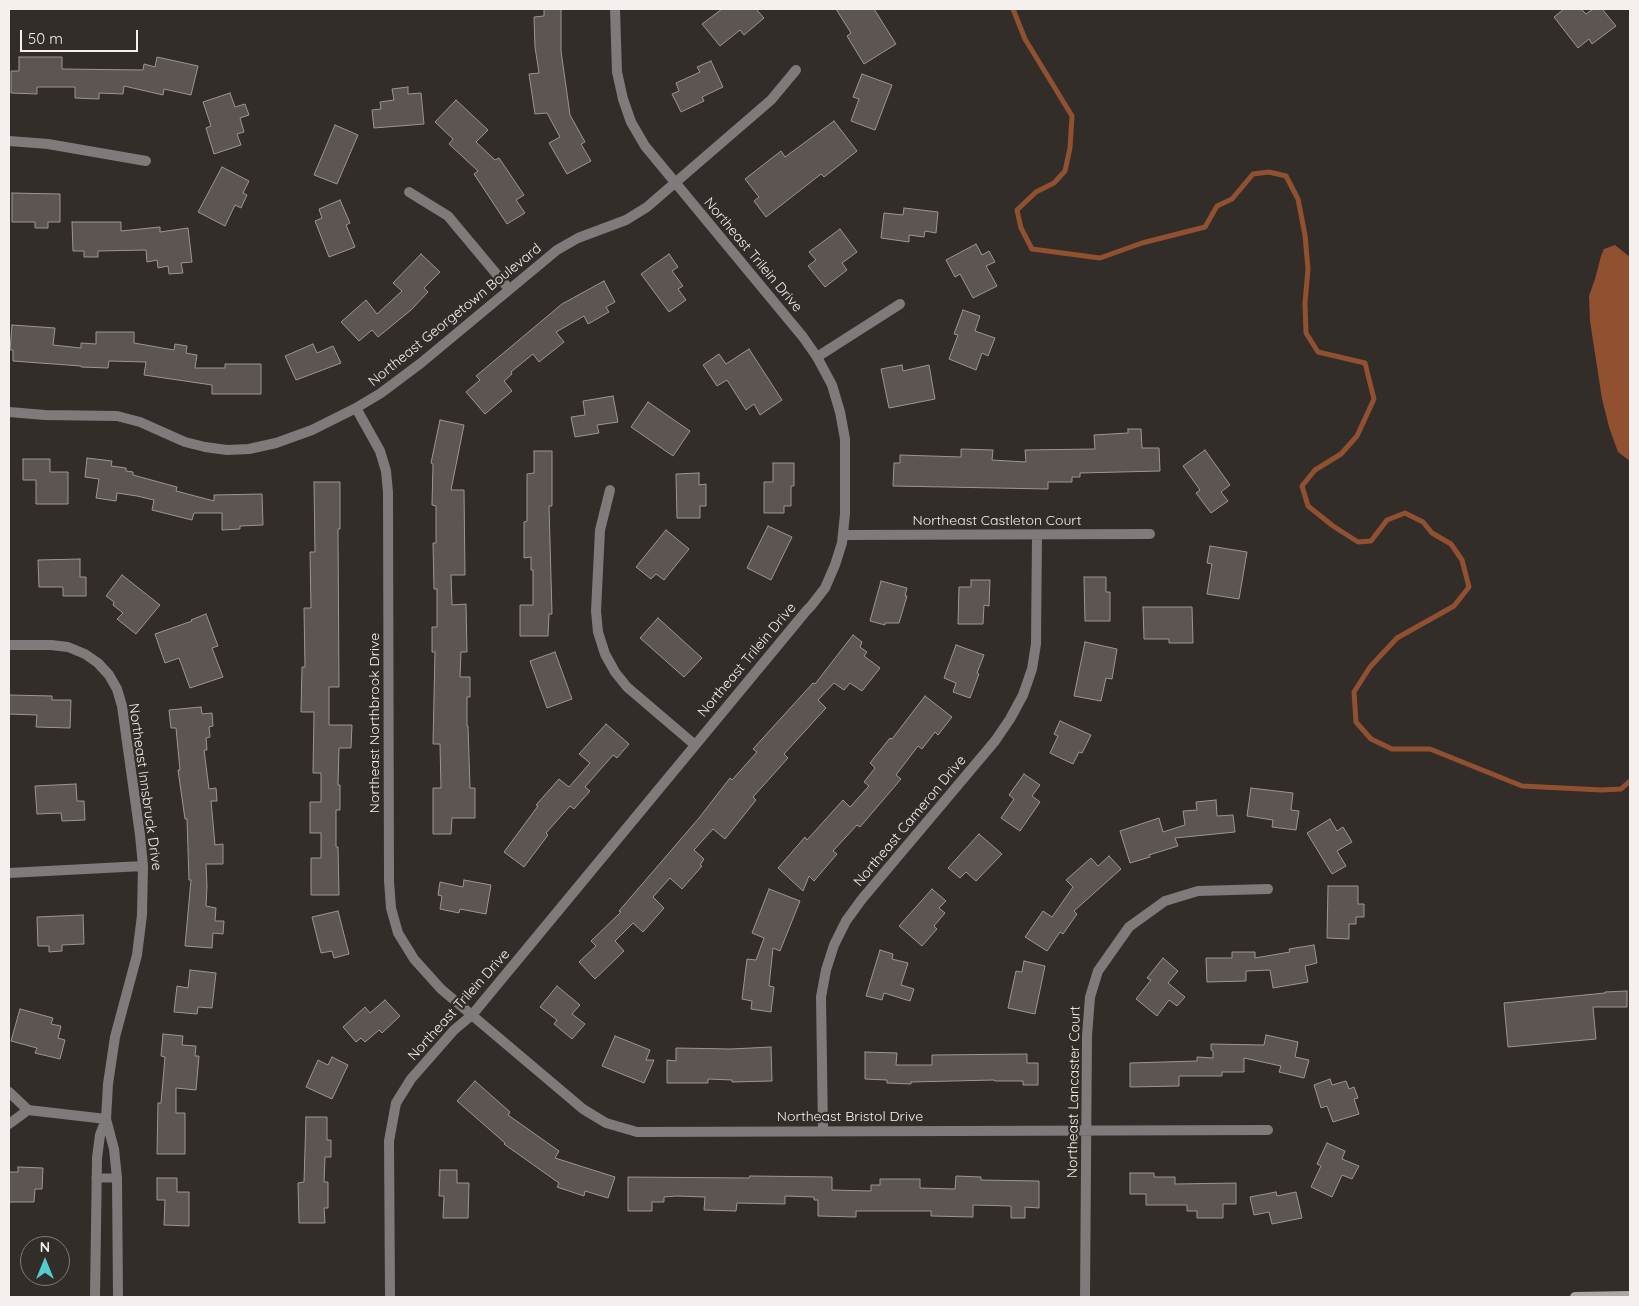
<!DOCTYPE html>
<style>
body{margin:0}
#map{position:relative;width:1639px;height:1306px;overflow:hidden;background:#332d29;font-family:Quicksand,sans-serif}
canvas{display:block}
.frame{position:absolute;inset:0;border:10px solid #f5f0ee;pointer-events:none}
.north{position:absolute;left:20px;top:1236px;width:50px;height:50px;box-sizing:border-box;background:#332d29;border:1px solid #817b78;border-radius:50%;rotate:0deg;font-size:14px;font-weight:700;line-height:20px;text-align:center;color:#f5f0ee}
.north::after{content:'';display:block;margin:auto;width:18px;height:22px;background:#52cdcf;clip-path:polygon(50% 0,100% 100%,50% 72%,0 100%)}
.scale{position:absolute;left:20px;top:30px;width:118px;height:22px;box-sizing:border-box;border:2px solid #f5f0ee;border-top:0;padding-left:6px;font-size:15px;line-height:18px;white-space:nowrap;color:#f5f0ee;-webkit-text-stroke:4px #332d29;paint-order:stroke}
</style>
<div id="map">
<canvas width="1639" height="1306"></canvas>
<div class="frame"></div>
<div class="north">N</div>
<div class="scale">50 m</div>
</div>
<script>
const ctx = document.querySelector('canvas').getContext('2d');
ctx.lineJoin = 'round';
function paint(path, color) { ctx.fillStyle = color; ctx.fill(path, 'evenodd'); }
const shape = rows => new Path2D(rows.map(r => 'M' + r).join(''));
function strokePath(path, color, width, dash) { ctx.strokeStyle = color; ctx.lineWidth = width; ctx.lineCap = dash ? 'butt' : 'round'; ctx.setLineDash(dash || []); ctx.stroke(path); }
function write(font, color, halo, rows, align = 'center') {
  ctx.font = font + ' Quicksand,sans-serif'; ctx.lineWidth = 4.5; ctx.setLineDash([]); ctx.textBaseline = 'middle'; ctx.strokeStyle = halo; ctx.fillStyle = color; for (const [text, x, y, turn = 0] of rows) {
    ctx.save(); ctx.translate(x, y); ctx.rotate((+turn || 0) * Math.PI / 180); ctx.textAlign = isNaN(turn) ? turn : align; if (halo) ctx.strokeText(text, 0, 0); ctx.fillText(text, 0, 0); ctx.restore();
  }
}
const water = shape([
 [1615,245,1630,257,1630,461,1618,452,1609,427,1602,399,1590,321,1589,296,1595,279,1601,256,1604,249]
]);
const stream = shape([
 [1013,9,1025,39,1072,116,1070,148,1065,171,1054,183,1036,192,1017,210,1021,228,1032,249,1100,258,1142,243,1205,227,1217,206,1232,199,1253,174,1269,172,1286,176,1298,199,1305,235,1308,269,1305,303,1306,333,1318,352,1365,363,1374,399,1357,436,1341,454,1315,470,1302,486,1308,506,1333,526,1358,542,1371,541,1387,520,1405,513,1423,522,1432,533,1451,544,1462,560,1469,587,1454,606,1397,638,1370,667,1354,692,1356,722,1371,739,1392,749,1430,749,1522,786,1602,790,1621,789,1630,781]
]);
const building = shape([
 [544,9,561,9,561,51,570,115,585,142,581,144,591,161,567,174,549,143,560,137,547,113,535,114,529,74,539,73,535,47,534,17,544,16,544,9],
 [722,9,756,9,764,18,744,35,740,30,720,46,702,24,722,9],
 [836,9,874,9,896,44,864,64,847,36,851,33,836,9],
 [1564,9,1581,9,1586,14,1593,9,1602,9,1616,26,1592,44,1589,39,1578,48,1554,17,1564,9],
 [19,57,62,57,62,69,143,70,144,64,155,67,157,57,198,66,191,95,164,89,163,95,124,86,123,94,99,93,99,99,75,98,75,87,37,87,37,94,11,93,11,71,19,71,19,57],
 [711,61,723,87,702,97,704,101,681,112,672,94,679,91,676,83,700,72,697,67,711,61],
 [862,74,892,85,875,130,851,121,859,99,853,97,862,74],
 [408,87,408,94,421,93,424,124,374,128,372,110,381,109,380,102,394,100,392,89,408,87],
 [230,93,235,107,245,104,249,115,240,118,244,132,237,134,241,145,214,154,206,128,211,126,203,102,230,93],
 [456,100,488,130,476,142,495,160,499,158,524,195,516,200,525,213,507,224,474,174,478,171,449,144,453,139,435,122,456,100],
 [834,121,857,151,824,177,821,174,766,217,754,201,759,197,745,179,781,151,785,157,834,121],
 [335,125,358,135,337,184,314,175,335,125],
 [222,167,249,181,243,193,247,195,241,208,235,205,225,226,198,212,222,167],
 [12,193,60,194,60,222,48,222,48,228,35,228,35,222,12,222,12,193],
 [340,200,350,223,346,225,355,247,329,257,315,221,322,218,319,209,340,200],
 [904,208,938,212,936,233,925,231,924,237,909,235,909,242,881,238,884,213,903,215,904,208],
 [72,222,121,222,121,231,160,227,160,232,188,228,192,262,181,263,183,273,169,274,168,266,158,268,157,260,147,262,146,250,98,251,98,257,84,257,84,251,73,251,72,222],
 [840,229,857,252,842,263,847,270,825,287,808,266,816,260,809,252,840,229],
 [976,244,982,255,989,251,995,262,986,266,997,286,973,298,960,274,955,277,946,260,976,244],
 [421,254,440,272,424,288,428,292,411,310,378,337,372,330,359,341,341,322,366,300,377,314,402,291,393,283,421,254],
 [669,254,678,267,672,271,683,286,678,289,686,300,669,312,641,274,669,254],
 [604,281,615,302,606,307,609,312,588,324,584,316,556,332,564,342,539,362,533,354,511,372,512,374,504,381,512,391,485,414,466,392,480,380,476,376,562,304,604,281],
 [963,310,980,316,975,331,995,338,988,356,982,353,976,370,949,359,958,335,954,334,963,310],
 [12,325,55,328,53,345,81,348,81,343,96,344,96,332,134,332,134,343,174,350,175,344,187,346,186,353,197,355,195,368,225,368,225,364,261,364,261,394,212,394,212,385,144,375,146,362,109,361,108,368,81,367,81,366,13,361,13,350,10,350,12,325],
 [313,344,317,353,333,346,341,363,296,380,285,356,313,344],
 [749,349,782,400,760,415,754,404,746,410,727,380,717,386,703,365,719,354,726,364,749,349],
 [902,365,903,371,929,365,935,399,889,408,881,369,902,365],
 [613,396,618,422,597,425,599,433,575,437,571,417,585,415,583,401,613,396],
 [648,402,690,431,673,456,631,427,648,402],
 [440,420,464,425,451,490,464,490,465,575,451,575,452,605,466,604,467,652,461,652,460,677,470,677,470,697,467,697,467,726,468,726,470,788,475,788,475,818,452,818,451,834,433,834,433,788,441,788,440,744,433,744,435,652,432,652,432,627,437,627,437,589,434,589,433,543,436,543,436,506,432,505,433,464,431,463,440,420],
 [1128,429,1141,429,1142,448,1159,448,1160,471,1080,473,1080,477,1072,477,1072,482,1048,482,1048,489,893,486,894,463,900,463,900,455,961,457,961,449,993,450,992,460,1026,462,1025,450,1095,449,1094,435,1128,433,1128,429],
 [1205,450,1230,485,1221,492,1228,501,1211,513,1196,493,1200,490,1183,466,1205,450],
 [534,451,552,451,552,506,549,506,552,614,549,614,548,636,520,636,520,605,533,605,533,570,531,570,531,557,524,558,524,522,527,521,527,474,534,473,534,451],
 [87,458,112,461,111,466,126,468,126,471,133,472,133,475,177,487,176,491,214,501,214,495,262,494,263,525,240,526,240,529,222,530,222,513,194,513,192,520,152,510,154,500,137,496,117,493,116,501,96,498,99,479,85,477,87,458],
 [23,459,50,459,50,472,68,472,68,504,36,504,36,480,23,480,23,459],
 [773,463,794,463,794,486,791,486,791,506,784,506,784,513,764,513,764,482,773,482,773,463],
 [699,473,699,485,706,484,706,506,700,506,700,518,677,518,676,474,699,473],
 [314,482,340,482,340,529,338,529,339,687,329,687,329,725,352,725,351,748,339,748,338,785,340,785,340,810,336,810,336,847,338,847,339,895,311,895,311,858,321,858,321,833,310,833,310,802,321,802,321,773,313,773,314,712,301,712,302,667,305,667,304,608,311,608,310,552,315,552,314,482],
 [768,526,792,537,771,580,747,568,768,526],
 [666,530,689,549,664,580,656,574,651,579,636,567,666,530],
 [1210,546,1247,552,1239,599,1207,594,1212,564,1207,563,1210,546],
 [80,559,80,577,86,577,86,596,63,596,63,587,39,587,38,560,80,559],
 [122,575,160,605,136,634,117,619,123,613,113,605,114,602,106,596,122,575],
 [1084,577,1106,577,1106,592,1110,592,1110,621,1085,621,1084,577],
 [971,580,990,580,989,606,984,605,983,624,958,624,959,587,971,587,971,580],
 [881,581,907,588,905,596,907,596,899,623,885,623,885,625,870,621,881,581],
 [1143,607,1192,607,1193,643,1169,643,1169,639,1144,639,1143,607],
 [206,614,218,646,212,648,223,677,190,688,179,658,165,663,155,634,192,621,191,620,206,614],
 [658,618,702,658,684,677,640,638,658,618],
 [853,635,862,642,860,647,867,652,864,656,880,668,862,691,850,683,844,690,834,683,818,700,826,708,784,754,788,758,753,797,756,800,725,839,713,829,694,850,704,859,700,865,702,866,682,889,670,878,653,897,664,908,643,932,633,923,615,941,624,951,595,979,579,962,596,946,591,941,621,912,619,911,699,818,730,778,732,780,757,752,753,749,813,683,815,684,853,635],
 [1085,642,1117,649,1112,679,1106,678,1101,701,1074,696,1085,642],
 [956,645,984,655,977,673,979,674,970,698,953,692,956,683,944,678,956,645],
 [555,652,572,699,547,708,530,661,555,652],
 [9,695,52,696,52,700,71,700,70,728,36,727,37,715,9,714,9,695],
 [925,696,952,717,938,735,935,732,922,749,918,746,896,775,901,779,860,827,857,825,833,851,837,854,814,881,809,876,803,891,778,868,805,837,807,840,843,800,850,807,869,786,864,782,875,768,870,763,890,738,892,739,925,696],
 [201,707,202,714,212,713,213,726,209,727,210,737,206,738,207,750,204,750,209,789,216,788,217,801,211,801,215,845,223,844,223,864,206,864,207,886,206,906,216,908,215,921,224,921,223,934,213,933,212,948,185,946,191,880,189,880,187,819,185,819,178,770,180,770,176,728,171,728,169,710,201,707],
 [1060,721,1091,735,1082,753,1079,752,1073,764,1050,753,1058,736,1054,734,1060,721],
 [606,724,629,744,617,758,613,755,585,787,590,791,574,809,570,806,546,833,548,835,524,867,504,852,538,806,536,805,559,779,569,787,590,763,579,754,606,724],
 [1024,774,1040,785,1032,796,1040,802,1020,831,1001,818,1014,799,1009,795,1024,774],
 [76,784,77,801,84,801,85,820,62,821,61,813,37,814,35,786,76,784],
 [1251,788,1293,793,1291,810,1299,811,1296,830,1272,827,1273,820,1247,816,1251,788],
 [1216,800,1217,816,1233,815,1235,832,1175,838,1178,846,1149,855,1150,857,1130,863,1120,831,1159,818,1163,832,1185,825,1183,811,1197,810,1196,802,1216,800],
 [1330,819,1337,831,1343,827,1352,842,1337,851,1346,866,1332,874,1307,833,1330,819],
 [979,834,1002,854,976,881,966,872,960,878,948,868,979,834],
 [1109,856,1121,869,1074,911,1077,914,1063,934,1060,932,1047,951,1025,937,1043,911,1052,917,1073,887,1066,880,1091,858,1098,866,1109,856],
 [464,880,491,885,486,914,460,909,459,913,440,909,442,896,438,895,440,882,463,887,464,880],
 [1328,886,1358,886,1358,904,1364,904,1364,917,1356,917,1356,924,1349,924,1349,939,1327,938,1328,886],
 [769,889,800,901,780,951,773,948,769,986,774,987,771,1012,751,1009,752,1001,742,999,747,959,756,960,764,938,752,933,769,889],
 [932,889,946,901,939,908,945,913,934,926,937,929,922,946,899,926,932,889],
 [338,911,349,954,334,958,332,951,321,953,312,917,338,911],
 [83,915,84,944,62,945,62,951,49,952,49,946,38,946,37,917,83,915],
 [1314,945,1317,963,1305,966,1308,982,1273,988,1270,970,1246,971,1246,981,1207,982,1206,958,1232,958,1232,952,1255,952,1255,958,1290,952,1289,949,1314,945],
 [880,950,893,954,892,959,908,963,901,985,914,989,910,1001,884,993,882,1000,866,996,880,950],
 [1163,958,1178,971,1168,983,1185,997,1177,1006,1169,1000,1157,1016,1136,999,1151,980,1147,978,1163,958],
 [1024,961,1045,966,1035,1014,1008,1008,1016,971,1022,972,1024,961],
 [190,970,216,973,212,1008,198,1007,197,1014,174,1012,177,986,188,988,190,970],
 [557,986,580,1005,572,1014,585,1024,572,1039,554,1024,557,1020,540,1007,557,986],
 [1627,991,1627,1007,1593,1007,1596,1039,1508,1047,1504,1003,1605,993,1605,992,1627,991],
 [385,1000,400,1016,382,1033,379,1030,365,1042,361,1038,356,1042,343,1027,365,1007,370,1013,385,1000],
 [20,1009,53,1018,51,1024,61,1026,58,1038,65,1040,60,1059,35,1053,37,1048,11,1041,20,1009],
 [163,1034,183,1036,182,1045,196,1046,195,1056,199,1056,196,1090,176,1088,176,1113,185,1113,185,1154,157,1154,158,1103,161,1103,165,1057,161,1056,163,1034],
 [1266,1035,1298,1042,1295,1057,1309,1060,1304,1078,1279,1072,1281,1066,1244,1058,1244,1072,1222,1072,1222,1076,1179,1076,1179,1086,1130,1087,1130,1063,1197,1061,1197,1057,1213,1058,1213,1051,1211,1050,1211,1044,1264,1045,1266,1035],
 [615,1036,650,1050,646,1060,654,1060,644,1083,602,1066,615,1036],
 [771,1047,772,1081,732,1082,732,1080,708,1079,708,1083,667,1083,667,1060,676,1061,676,1048,731,1049,771,1047],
 [865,1052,897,1053,896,1065,932,1065,932,1055,1027,1054,1027,1063,1038,1063,1038,1085,1023,1085,1023,1081,995,1081,994,1080,911,1082,911,1084,887,1083,887,1080,865,1079,865,1052],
 [332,1057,348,1065,332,1099,306,1087,318,1060,328,1065,332,1057],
 [1330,1079,1332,1085,1346,1081,1349,1089,1354,1087,1358,1098,1354,1099,1359,1114,1333,1122,1327,1106,1321,1108,1314,1085,1330,1079],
 [475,1081,510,1112,508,1115,559,1151,555,1158,615,1177,608,1198,585,1191,584,1196,557,1187,559,1183,504,1144,505,1143,457,1101,475,1081],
 [306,1117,327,1117,327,1140,331,1140,331,1157,325,1157,324,1182,328,1182,328,1208,324,1208,325,1223,299,1223,298,1183,304,1182,306,1117],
 [1327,1143,1345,1151,1342,1159,1359,1166,1352,1179,1342,1175,1332,1197,1311,1187,1321,1166,1317,1164,1327,1143],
 [18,1167,43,1168,42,1189,35,1189,34,1202,9,1202,9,1172,18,1172,18,1167],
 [440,1170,457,1170,457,1183,469,1183,468,1218,443,1218,444,1196,439,1196,440,1170],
 [1130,1173,1154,1173,1154,1177,1175,1177,1175,1184,1236,1183,1236,1204,1223,1204,1223,1218,1197,1218,1197,1211,1187,1211,1187,1205,1146,1205,1146,1194,1130,1194,1130,1173],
 [750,1176,832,1177,832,1190,871,1191,871,1185,880,1185,880,1179,920,1179,920,1188,955,1189,956,1176,981,1177,981,1180,1039,1181,1039,1208,1025,1207,1025,1218,1011,1218,1011,1206,973,1205,973,1217,931,1216,931,1211,856,1211,856,1217,818,1216,818,1200,814,1200,814,1197,785,1196,785,1204,737,1203,736,1211,704,1210,705,1197,676,1196,664,1197,664,1202,652,1202,652,1211,628,1211,628,1177,749,1178,750,1176],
 [157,1178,177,1178,177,1192,189,1192,189,1226,164,1225,165,1200,157,1200,157,1178],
 [1276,1192,1277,1196,1296,1192,1302,1218,1272,1224,1269,1212,1254,1215,1250,1197,1276,1192]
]);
const service = shape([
 [96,1178,117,1178]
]);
const minor = shape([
 [9,141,48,144,146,161],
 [409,192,448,216,509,289],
 [817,357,900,304],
 [356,408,380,451,386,471,388,492,389,881,391,908,398,933,414,959,441,989,583,1109,606,1123,637,1132,1268,1130],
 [9,412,45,415,117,416,140,422,185,442,205,447,227,450,249,449,276,443,312,430,356,408,381,393,421,363,557,250,578,238,626,220,647,207,771,100,796,70],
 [610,490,600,530,596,611,598,632,605,654,615,672,627,687,695,745],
 [844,535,1150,534],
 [9,645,51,645,68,647,85,654,98,663,109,675,117,689,122,706,140,835,143,866,142,915,137,955,115,1037,108,1084,106,1119,100,1135,97,1158,95,1297],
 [9,873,143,866],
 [9,1092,28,1110,106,1119],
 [106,1119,114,1149,117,1178,118,1297],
 [9,1124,28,1110],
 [823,1131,821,997,826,970,834,945,846,921,862,899,995,741,1010,719,1023,695,1032,669,1036,644,1037,535],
 [1085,1297,1087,1036,1090,997,1098,971,1129,927,1165,901,1198,891,1268,889]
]);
const tertiary = shape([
 [390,1297,389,1141,396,1103,411,1079,454,1030,472,1015,807,610,811,606,825,588,835,565,842,543,845,514,845,439,840,412,832,385,817,357,803,337,645,146,631,122,623,99,617,72,615,9]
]);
const secondary = shape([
 [1575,1297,1630,1296]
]);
const streetNames = [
 ["Northeast Trilein Drive",753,255,50],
 ["Northeast Georgetown Boulevard",455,315,-39],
 ["Northeast Castleton Court",997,521],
 ["Northeast Trilein Drive",747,660,-50],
 ["Northeast Northbrook Drive",375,723,-90],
 ["Northeast Innsbruck Drive",145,787,82],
 ["Northeast Cameron Drive",910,821,-50],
 ["Northeast Trilein Drive",459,1005,-48],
 ["Northeast Lancaster Court",1074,1092,-89],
 ["Northeast Bristol Drive",850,1117]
];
paint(water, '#915030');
strokePath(stream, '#915030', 5);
paint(building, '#5d5552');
strokePath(building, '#9e9592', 1);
strokePath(service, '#7f7b7a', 9);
strokePath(minor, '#7f7b7a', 10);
strokePath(tertiary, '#7f7b7a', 10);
strokePath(secondary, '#ada7a4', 10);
write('14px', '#f5f0ee', '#332d29', streetNames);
</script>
